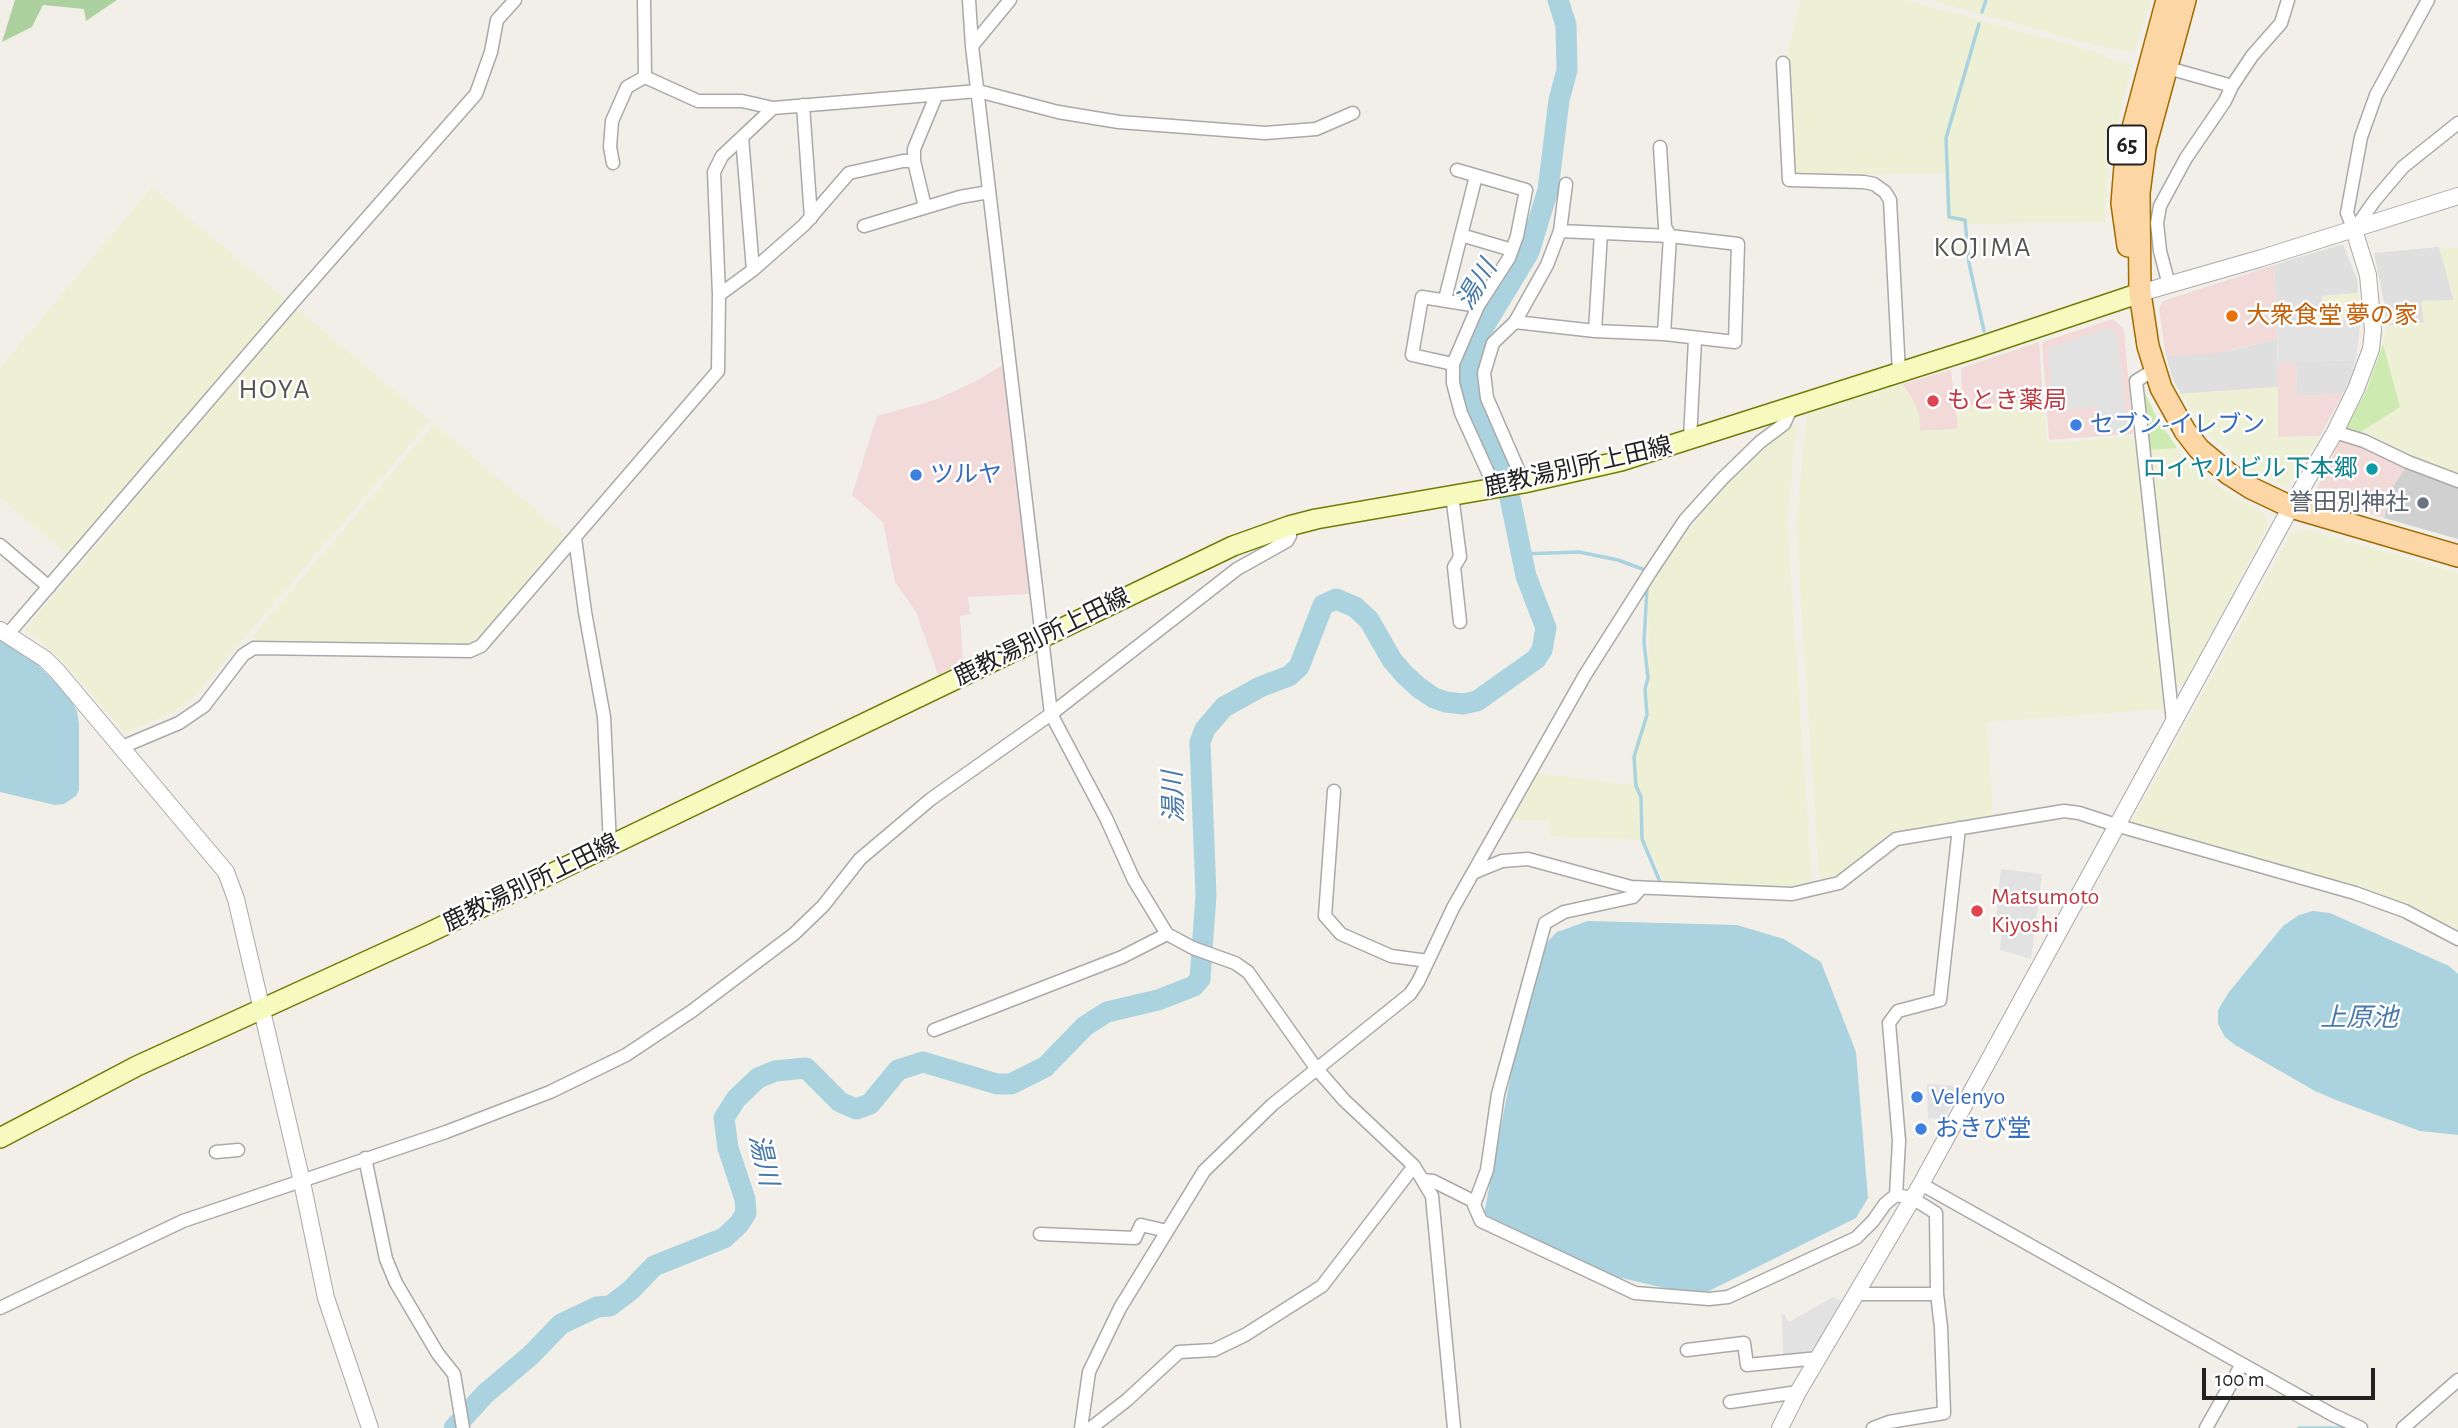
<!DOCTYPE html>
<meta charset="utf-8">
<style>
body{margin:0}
#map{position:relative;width:2458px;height:1428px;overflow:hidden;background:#f2efe9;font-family:"Alegreya Sans",sans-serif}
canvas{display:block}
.scale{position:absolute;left:2202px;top:1368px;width:173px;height:32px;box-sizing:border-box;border:4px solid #222;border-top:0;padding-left:9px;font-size:21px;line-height:24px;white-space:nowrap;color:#222;-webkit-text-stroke:5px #fff;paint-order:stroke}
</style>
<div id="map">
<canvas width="2458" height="1428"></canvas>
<div class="scale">100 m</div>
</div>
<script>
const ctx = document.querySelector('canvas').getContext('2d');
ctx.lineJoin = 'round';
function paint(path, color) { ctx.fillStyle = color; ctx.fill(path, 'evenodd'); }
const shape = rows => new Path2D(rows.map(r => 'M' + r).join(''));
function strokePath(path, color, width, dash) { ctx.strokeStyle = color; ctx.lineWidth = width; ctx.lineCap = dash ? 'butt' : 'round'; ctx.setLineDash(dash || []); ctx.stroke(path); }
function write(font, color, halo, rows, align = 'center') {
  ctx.font = font + ' "Alegreya Sans","Noto Sans JP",sans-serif'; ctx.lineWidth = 5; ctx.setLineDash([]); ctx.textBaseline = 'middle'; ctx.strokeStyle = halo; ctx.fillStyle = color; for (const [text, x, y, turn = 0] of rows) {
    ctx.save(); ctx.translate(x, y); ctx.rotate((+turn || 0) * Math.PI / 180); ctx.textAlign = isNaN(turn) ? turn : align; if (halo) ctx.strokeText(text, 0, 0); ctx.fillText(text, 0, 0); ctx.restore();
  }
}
const residential = shape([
 [2343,244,2357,279,2358,293,2323,296,2323,309,2310,311,2311,322,2277,325,2274,265],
 [2439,247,2454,301,2424,323,2386,326,2384,302,2374,253],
 [2277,339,2278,387,2181,394,2173,380,2166,356,2233,350],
 [2356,360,2350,380,2343,394,2297,396,2296,362]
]);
const commercial = shape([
 [2274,265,2277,339,2214,354,2166,356,2159,309,2163,301],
 [2113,319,2124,329,2133,434,2049,440,2042,342],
 [2039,342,2043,401,1963,406,1961,368],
 [2296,362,2297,396,2343,394,2320,436,2278,437,2278,363],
 [1003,365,1030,594,968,597,970,614,960,616,963,663,938,675,916,612,895,582,883,522,852,495,877,416,935,400,974,382],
 [1951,370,1958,429,1920,431,1909,393,1902,384],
 [2340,441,2361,445,2406,467,2392,488,2384,518,2323,500,2316,490]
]);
const religious = shape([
 [2406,467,2458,485,2458,539,2384,518,2392,488]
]);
const farmland = shape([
 [1801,0,1906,0,2100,53,2116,61,2132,65,2109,157,2105,222,1967,224,1947,222,1945,173,1800,176,1792,170,1787,55],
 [1929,0,2150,0,2135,52,2102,47],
 [152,187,284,298,286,304,68,555,0,497,0,368],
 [2439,247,2458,248,2458,475,2441,472,2358,434,2400,407,2383,344,2386,326,2424,323,2421,301,2454,300],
 [2358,293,2361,318,2311,322,2310,311,2323,309,2322,296],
 [294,311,300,311,430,421,185,707,125,733,61,659,25,630],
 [1902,384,1909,393,1919,413,1920,431,1958,429,1957,411,1963,406,2043,401,2047,443,2137,436,2164,709,1987,722,1993,817,1888,834,1836,878,1823,880,1819,876,1796,525,1807,412],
 [2278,387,2278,437,2320,436,2296,476,2284,486,2253,471,2219,444,2207,433,2181,394],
 [1797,423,1787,524,1812,878,1808,885,1779,888,1664,881,1644,840,1549,836,1549,820,1508,820,1537,773,1633,785,1631,756,1645,714,1644,689,1649,678,1648,584,1726,483,1789,424],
 [434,424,564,534,568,540,479,642,470,646,261,643,252,637],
 [2177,448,2187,460,2218,487,2264,513,2269,524,2184,686,2178,682,2173,682,2149,450],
 [2306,529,2458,573,2458,935,2407,908,2130,825,2291,534]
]);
const grass = shape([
 [2383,344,2400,407,2358,434,2345,431,2367,389],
 [2142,387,2156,416,2177,448,2149,450]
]);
const forest = shape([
 [15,0,117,0,86,21,84,9,43,5,32,27,2,42]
]);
const parking = shape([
 [2361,318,2356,360,2278,363,2277,325],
 [2109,328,2117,335,2128,431,2099,433,2096,407,2053,410,2048,348],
 [2001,869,2042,874,2031,959,2000,950,2003,920,1996,918],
 [1927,1084,1961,1086,1941,1125,1934,1118,1928,1119],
 [1833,1297,1843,1302,1814,1352,1783,1357,1782,1315,1784,1314,1789,1322]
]);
const water = shape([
 [0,636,30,657,55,682,70,699,77,711,79,723,79,790,76,796,64,804,55,805,0,792],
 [2313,911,2330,913,2449,966,2458,974,2458,1135,2420,1131,2336,1100,2315,1091,2235,1045,2225,1037,2218,1024,2218,1010,2229,992,2283,926,2299,915],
 [1588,921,1737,925,1784,939,1821,962,1856,1052,1868,1198,1856,1218,1709,1291,1677,1291,1609,1275,1484,1214,1522,1017,1548,941,1557,932]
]);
const stream = shape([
 [1982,12,1986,0],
 [1979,24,1946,138,1949,217,1965,220,1969,263,1984,331],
 [1522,554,1579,552,1618,560,1645,570,1645,573],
 [1647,587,1644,642,1648,678,1645,689,1647,715,1634,757,1636,786,1641,797,1642,839,1660,882],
 [2299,1428,2342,1428]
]);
const river = shape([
 [454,1428,485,1394,531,1355,561,1324,597,1307,610,1306,631,1290,654,1266,724,1238,739,1224,746,1213,745,1199,728,1148,724,1118,736,1099,758,1078,775,1071,806,1068,840,1102,856,1109,870,1104,898,1070,923,1062,997,1084,1011,1084,1045,1067,1085,1026,1107,1012,1158,1000,1194,986,1200,979,1206,895,1200,742,1205,729,1224,707,1260,687,1289,676,1299,667,1323,605,1336,599,1355,607,1369,620,1392,660,1404,674,1418,687,1434,698,1446,702,1463,704,1477,701,1536,659,1542,650,1546,628,1526,576,1506,479,1472,403,1469,371,1477,338,1529,252,1548,190,1559,100,1567,70,1566,25,1558,0]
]);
const minor = shape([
 [644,0,645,77,698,101,742,101,773,108,978,91,1058,112,1119,122,1265,133,1316,129,1353,113],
 [969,0,972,46,1051,714,1106,818,1134,880,1167,934,1193,948,1235,963,1248,972,1316,1068,1344,1100,1414,1166,1432,1196,1454,1428],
 [2428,0,2376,95,2361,137,2347,213,2354,230,2375,200,2403,167,2458,123],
 [972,46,1010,0],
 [1783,63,1789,180,1864,182,1874,184,1885,192,1890,200,1899,373],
 [2161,66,2232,86],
 [803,105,811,218],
 [742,137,753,270],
 [1660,147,1665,227,1670,236,1664,334],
 [914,161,925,207],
 [613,163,610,147,612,121,627,87,645,77],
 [1457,170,1526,190,1517,236,1509,258,1478,306,1453,364,1453,383,1461,413,1495,488],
 [864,226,960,197,989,192],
 [1461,235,1512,250],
 [2169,285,2160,251,2157,223,2160,206,2186,158,2225,101,2232,86,2252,56,2281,23,2288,0],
 [719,295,753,270,804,225,849,173,903,161,914,161,914,149,936,96],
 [1445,299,1476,176],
 [1515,322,1595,331,1664,334,1735,342,1738,244,1670,236,1560,231],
 [1595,331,1601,233],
 [1453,364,1412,355,1422,297,1478,306],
 [2154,370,2136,381,2173,722],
 [2335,432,2364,441,2408,462,2458,481],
 [1690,440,1695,339],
 [1524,483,1487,398,1484,373,1493,343,1515,322,1547,265,1560,231,1566,184],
 [1452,495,1460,557,1454,567,1460,622],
 [575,538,585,612,604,717,610,845],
 [0,545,49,587],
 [8,634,294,301,476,94,491,52,497,20,515,0],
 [122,747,179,723,204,706,243,655,254,648,470,651,481,646,718,371,719,295,714,172,722,156,773,108],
 [1334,791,1325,916,1341,934,1391,956,1428,961],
 [1475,872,1502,861,1528,859,1631,887,1792,894,1839,883,1896,839,2064,811,2079,813,2119,826,2355,893,2405,911,2458,939],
 [1641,888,1633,897,1564,912,1545,923,1498,1094,1487,1170,1474,1205,1481,1221,1635,1293,1709,1299,1728,1297,1856,1238,1873,1221,1885,1204,1896,1195],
 [934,1030,1122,957,1167,934],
 [216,1152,238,1150],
 [365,1158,386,1259,396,1283,438,1354,454,1374,463,1428],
 [1423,1180,1433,1181,1475,1202],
 [1921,1184,2333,1415,2361,1428],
 [1040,1234,1135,1238,1141,1225,1167,1231],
 [1856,1294,1937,1294,1941,1327,1944,1413,1889,1422,1873,1428],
 [1937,1294,1936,1213,1912,1198,1896,1195,1899,1141,1889,1023,1898,1011,1940,1000,1959,828],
 [0,1308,183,1221,446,1132,550,1092,626,1055,692,1011,794,934,823,906,860,859,931,799,1051,714,1237,569,1287,541,1290,536,1289,526],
 [1687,1350,1744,1343,1747,1365,1819,1358],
 [1730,1402,1798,1392],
 [1081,1428,1089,1372,1120,1308,1204,1171,1272,1105,1410,994,1418,982,1453,908,1585,675,1651,571,1685,520,1722,479,1760,442,1784,424,1793,405],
 [1091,1428,1127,1400,1179,1352,1214,1350,1245,1335,1322,1286,1414,1166],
 [2206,1428,2242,1364],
 [2403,1428,2458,1380]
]);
const tertiary = shape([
 [2140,293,2262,258,2458,196],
 [0,630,45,659,57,671,226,872,236,899,302,1182,326,1298,370,1428],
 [1780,1428,1798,1392,1921,1184,2291,507,2335,432,2356,389,2371,349,2373,330,2368,275,2354,230]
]);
const secondary = shape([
 [0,1138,137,1066,426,934,1233,546,1289,526,1316,519,1524,483,1621,461,1973,349,2140,293]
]);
const primary = shape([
 [2185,0,2145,147,2139,193,2140,293,2148,346,2161,388,2185,431,2199,449,2229,474,2251,488,2291,507,2458,556],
 [2128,246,2122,203,2126,154,2167,0]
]);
const markers = [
 [2232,316,7,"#e8710a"],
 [1933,401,7,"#e0444e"],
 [2076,425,7,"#3f7fe0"],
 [2372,469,7,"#0f9aa8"],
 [916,475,7,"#3f7fe0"],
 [2423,503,7,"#6b7280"],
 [1977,911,7,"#e0444e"],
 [1917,1097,7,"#3f7fe0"],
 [1921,1129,7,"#3f7fe0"]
];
const shields = [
 [2127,145,38]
];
const shieldNames = [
 ["65",2127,145]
];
const foodNames = [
 ["大衆食堂 夢の家",2246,316]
];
const healthNames = [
 ["もとき薬局",1947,401],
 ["Matsumoto",1991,897],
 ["Kiyoshi",1991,925]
];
const shopNames = [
 ["セブン-イレブン",2090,425],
 ["ツルヤ",930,475],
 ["Velenyo",1931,1097],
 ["おきび堂",1935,1129]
];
const streetNames = [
 ["鹿教湯別所上田線",1578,467,-13],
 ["鹿教湯別所上田線",1042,637,-26],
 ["鹿教湯別所上田線",531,883,-26]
];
const cultureNames = [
 ["ロイヤルビル下本郷",2358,469]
];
const worshipNames = [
 ["誉田別神社",2409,503]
];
const waterNames = [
 ["湯川",1477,285,-59],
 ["湯川",1174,797,-92],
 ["上原池",2359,1018],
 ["湯川",763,1160,77]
];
const quarterNames = [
 ["KOJIMA",1983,248],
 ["HOYA",275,390]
];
paint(residential, '#e0dfdf');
paint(commercial, '#f2dad9');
paint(religious, '#d0d0d0');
paint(farmland, '#eef0d5');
paint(grass, '#cdebb0');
paint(forest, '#add19e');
paint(parking, '#e2e2e2');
paint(water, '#aad3df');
strokePath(stream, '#aad3df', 3.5);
strokePath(river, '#aad3df', 21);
strokePath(minor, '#a9a9a9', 15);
strokePath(tertiary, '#a9a9a9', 18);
strokePath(secondary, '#707d05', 22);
strokePath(primary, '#a06b00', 24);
strokePath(minor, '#fff', 12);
strokePath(tertiary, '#fff', 16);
strokePath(secondary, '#f7fabf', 19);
strokePath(primary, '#fcd6a4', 21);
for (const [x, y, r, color] of markers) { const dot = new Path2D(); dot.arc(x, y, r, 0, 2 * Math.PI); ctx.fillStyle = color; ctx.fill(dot); strokePath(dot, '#fff', 2.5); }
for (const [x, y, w] of shields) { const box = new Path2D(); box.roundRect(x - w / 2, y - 19.5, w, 39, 5); ctx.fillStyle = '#fff'; ctx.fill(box); strokePath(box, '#222', 2); }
write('bold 23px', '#222', null, shieldNames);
write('24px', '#c56008', '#fff', foodNames, 'left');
write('24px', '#be3a42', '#fff', healthNames, 'left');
write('24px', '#366cbe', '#fff', shopNames, 'left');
write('24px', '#222', '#fff', streetNames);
write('24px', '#0d838f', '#fff', cultureNames, 'right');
write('24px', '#5b616d', '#fff', worshipNames, 'right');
write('italic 26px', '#4a7aab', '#fff', waterNames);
ctx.letterSpacing = '2px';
write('28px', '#555', '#fff', quarterNames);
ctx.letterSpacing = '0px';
</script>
